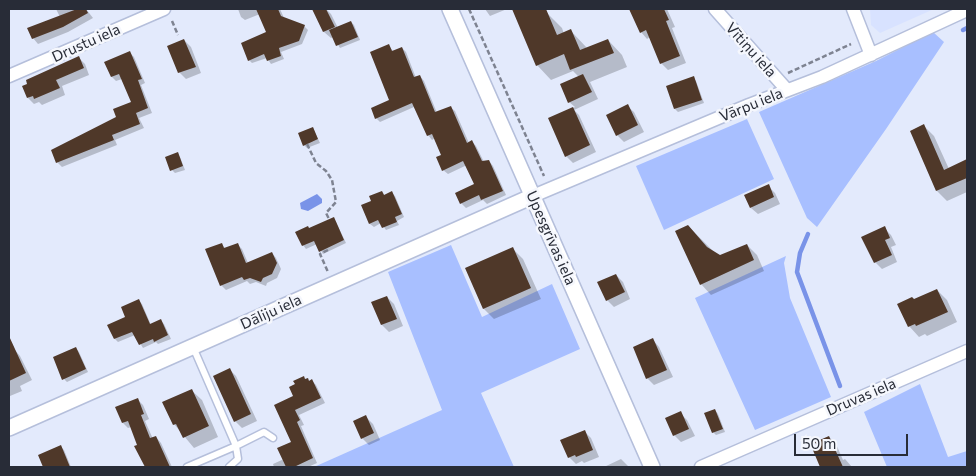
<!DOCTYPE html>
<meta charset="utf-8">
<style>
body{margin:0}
#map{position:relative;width:976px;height:476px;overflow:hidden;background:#e3eafc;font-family:Commissioner,sans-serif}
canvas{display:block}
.frame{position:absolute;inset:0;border:10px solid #282c37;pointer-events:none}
.scale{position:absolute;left:794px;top:434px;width:114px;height:22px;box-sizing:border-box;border:2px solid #282c37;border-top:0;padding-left:6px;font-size:15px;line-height:18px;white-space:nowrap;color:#282c37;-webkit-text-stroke:4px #f5f7fd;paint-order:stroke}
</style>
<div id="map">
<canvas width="976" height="476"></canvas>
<div class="frame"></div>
<div class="scale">50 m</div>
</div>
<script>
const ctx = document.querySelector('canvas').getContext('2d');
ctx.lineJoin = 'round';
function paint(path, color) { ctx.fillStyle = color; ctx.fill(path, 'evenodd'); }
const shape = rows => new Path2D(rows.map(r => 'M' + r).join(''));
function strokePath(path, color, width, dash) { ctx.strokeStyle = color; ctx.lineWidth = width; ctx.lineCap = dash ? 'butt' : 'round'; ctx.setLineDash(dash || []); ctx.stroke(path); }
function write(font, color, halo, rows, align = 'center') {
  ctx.font = font + ' Commissioner,sans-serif'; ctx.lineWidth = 5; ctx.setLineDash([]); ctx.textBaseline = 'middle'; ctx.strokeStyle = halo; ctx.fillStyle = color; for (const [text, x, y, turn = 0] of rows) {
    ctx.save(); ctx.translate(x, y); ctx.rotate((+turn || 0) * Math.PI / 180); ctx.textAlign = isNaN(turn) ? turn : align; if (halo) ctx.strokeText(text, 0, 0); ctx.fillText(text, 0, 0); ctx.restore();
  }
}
const built = shape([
 [870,9,934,9,880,33,871,25]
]);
const green = shape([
 [933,32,944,42,886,129,817,227,807,218,759,112,876,61],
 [747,119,774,179,664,230,636,166],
 [451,245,482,317,552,284,580,349,481,393,514,467,314,467,442,410,388,272],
 [786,256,784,263,790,298,831,397,755,430,695,298],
 [920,384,948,457,967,451,967,467,887,467,864,412]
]);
const water = shape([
 [317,194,322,199,322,203,308,211,301,209,300,203]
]);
const shadow = shape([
 [56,9,76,9,76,10,86,9,93,18,68,32,38,44,33,38,60,17],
 [238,9,280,9,284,18,304,26,308,30,302,44,281,52,284,59,271,64,267,58,252,63,249,60,268,33,260,14,245,20,241,17],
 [320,9,326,9,331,14,338,28,351,22,354,25,360,40,340,48,333,37,331,38,324,32,315,11],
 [485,9,507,9,490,16],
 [630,9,667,9,675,27,672,28,686,63,668,70,661,63,650,37,647,39,641,32],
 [547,13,562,28,564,34,571,31,587,48,608,40,622,55,627,67,590,82,598,99,574,110,579,115,596,152,573,163,566,156,549,119,575,107,569,102,579,77,573,71,551,80,537,65],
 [184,40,191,47,201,73,186,79,179,72],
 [389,46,393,51,402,48,406,52,416,78,420,76,424,81,437,113,450,107,455,111,469,143,472,142,476,146,484,162,489,161,493,166,506,195,487,204,483,200,466,208,461,203,457,193,476,185,467,165,448,174,443,170,443,155,435,138,432,140,428,135,414,107,380,122,376,118,391,101],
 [129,52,134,57,145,83,141,85,152,113,139,118,144,128,115,140,117,145,62,167,57,162,52,151,118,117,132,102,122,79,116,81,112,77,106,63],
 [79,58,85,64,89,75,62,86,65,95,42,105,39,102,34,104,28,98],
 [693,78,696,81,704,103,678,112,675,109,667,87],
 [627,106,634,112,644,132,624,142,617,135],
 [924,126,934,136,949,169,967,161,967,192,947,201,937,191,911,131],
 [313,128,320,143,307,148,304,145],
 [177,154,180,157,185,170,175,173,172,170],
 [768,186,775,193,780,204,758,214,751,208],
 [382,192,385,196,392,193,395,196,404,217,397,221,399,225,386,230,381,223,374,227,370,224,363,206,373,201],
 [333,218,336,222,346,243,323,254,317,244,306,249,303,245,310,229],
 [688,226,719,257,747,245,757,255,764,271,711,295,701,284],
 [884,228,891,235,896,245,891,247,897,262,882,269,875,262],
 [221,244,226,249,237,244,242,249,248,263,272,253,276,258,281,269,277,278,267,283,266,286,256,282,250,284,247,281,226,290,221,285],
 [513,249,523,259,541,299,494,319,484,309,467,269],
 [616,275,623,282,630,299,614,307,607,300],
 [937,290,947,300,957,322,927,336,925,334,919,337,909,326,914,300],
 [387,297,394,304,403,326,389,332,382,325,373,302],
 [139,301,142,304,151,325,161,321,164,324,171,339,158,344,156,342,143,348,135,335,118,342,115,339,109,325,127,317],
 [653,340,659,347,673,377,654,385,647,378],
 [76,348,79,352,88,372,67,382,64,379],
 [14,349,20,356,32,380,20,386,22,391,10,396,9,351],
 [230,370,236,376,257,421,242,428,235,421],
 [306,380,312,381,316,385,325,403,299,415,304,425,301,426,317,463,308,467,274,467,273,464,284,459,293,443,295,396],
 [191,390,202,400,218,437,194,448,174,424],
 [138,400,143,405,149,419,145,421,153,439,156,437,161,443,172,467,147,467,131,427,128,428,123,423],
 [715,410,718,414,725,432,716,435,713,432],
 [680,413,687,420,695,436,681,442,674,435],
 [366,417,373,424,380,440,369,445,362,438],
 [584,431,591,438,599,457,584,463,582,461,576,464,569,457],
 [829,437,836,444,843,460,845,459,852,467,822,467,814,449],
 [61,447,64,450,71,467,45,467,40,455],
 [621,459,629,467,604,467]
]);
const stream = shape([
 [963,30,967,28],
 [808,234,800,253,797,272,840,386]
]);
const building = shape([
 [77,9,86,9,88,13,63,27,32,39,27,28],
 [256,9,278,9,281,16,305,25,299,41,279,48,281,56,267,61,264,54,248,61,241,43,266,32],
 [312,9,326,9,335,27,323,32],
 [512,9,546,9,557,35,571,29,580,50,608,39,614,53,570,70,564,54,536,66],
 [629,9,664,9,669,20,666,21,680,56,660,64,646,30,640,33],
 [351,21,358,37,336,46,329,30],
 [184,39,196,67,178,73,167,46],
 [389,44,392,51,402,47,414,77,420,75,435,112,451,106,467,143,472,140,482,161,489,160,503,191,481,200,479,195,460,204,455,193,474,184,463,161,442,171,436,157,441,155,432,134,427,136,412,103,375,119,371,108,389,100,370,52],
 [130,51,142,79,138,80,148,108,136,113,140,124,112,135,114,140,56,163,51,150,116,117,113,109,131,102,119,74,111,77,104,62],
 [79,56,84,68,56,80,60,88,34,99,33,96,27,98,22,86,27,84,26,80],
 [583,74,592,92,568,103,560,84],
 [694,76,702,100,674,109,666,86],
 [628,104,638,125,616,136,606,115],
 [573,107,590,145,565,157,548,118],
 [924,124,944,170,967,159,967,178,936,191,910,131],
 [313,127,318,139,303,146,298,133],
 [178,152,183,166,170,171,165,157],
 [769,184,774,197,750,208,744,195],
 [382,191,384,195,392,191,402,214,395,217,397,222,382,228,378,220,369,224,361,205,371,201,369,196],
 [334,217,344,240,319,252,314,241,302,246,295,232,308,226,309,228],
 [688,225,707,247,720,255,747,244,754,260,700,285,675,231],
 [885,226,890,238,885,240,892,255,874,263,861,237],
 [222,243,224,248,238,243,246,263,272,252,277,263,272,274,263,278,261,282,250,278,244,280,242,277,220,286,205,249],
 [513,247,531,288,483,309,465,268],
 [616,274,625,292,606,301,597,282],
 [937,289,948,312,916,326,915,324,908,327,897,304,912,297,914,299],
 [387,296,397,319,381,325,371,302],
 [139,299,150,324,161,319,168,335,154,342,153,339,139,345,132,332,114,339,107,325,125,317,121,307],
 [9,336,26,373,9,381],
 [653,338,667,370,646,379,633,347],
 [76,347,86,369,62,380,53,357],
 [230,368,251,414,234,422,213,376],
 [304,376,305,379,308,378,309,381,312,379,321,398,295,410,300,420,297,422,313,458,294,467,286,467,277,448,291,442,274,405,293,396,289,387,295,384,293,381],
 [192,389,209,426,183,438,176,424,173,425,162,402],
 [138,398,144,414,141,415,150,438,156,436,170,467,145,467,134,446,137,445,128,421,122,423,115,407],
 [715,409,723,429,712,433,704,413],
 [681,411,689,429,673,436,665,418],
 [366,415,374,433,361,439,353,421],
 [585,430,593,450,576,457,575,455,568,458,560,440],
 [829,436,843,467,820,467,812,448,817,446,815,442],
 [61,445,70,467,43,467,38,455]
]);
const path = shape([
 [283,9,283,10],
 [469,9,544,176],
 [172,21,178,35],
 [788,73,851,44],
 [307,144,316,163,326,171,332,180,336,202,326,213,329,219],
 [328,250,320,254,328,272]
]);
const service = shape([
 [187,467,236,446,193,347],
 [229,467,238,459,236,446,264,432,273,438]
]);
const minor = shape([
 [715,9,787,90],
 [853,9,871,55],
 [9,76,164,9],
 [533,196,749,105,822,77,967,10],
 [701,467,967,351]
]);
const tertiary = shape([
 [450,9,652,467],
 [9,428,533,196]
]);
const streetNames = [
 ["Drustu iela",86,43,-24],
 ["Vītiņu iela",751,50,48],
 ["Vārpu iela",751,105,-22],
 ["Upesgrīvas iela",551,238,66],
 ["Dāliju iela",271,312,-24],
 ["Druvas iela",861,397,-23]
];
paint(built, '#d8e2ff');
paint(green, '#a8bfff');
paint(water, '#7993e8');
paint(shadow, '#0003');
strokePath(stream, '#7993e8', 4.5);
paint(building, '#4f3829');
strokePath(service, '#b5bfdb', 9);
strokePath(minor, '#b5bfdb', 15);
strokePath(tertiary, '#b5bfdb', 18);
strokePath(path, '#7e8391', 2.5, [5, 2.5]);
strokePath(service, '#fff', 6);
strokePath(minor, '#fff', 12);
strokePath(tertiary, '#fff', 15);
write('15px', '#282c37', '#f5f7fd', streetNames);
</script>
